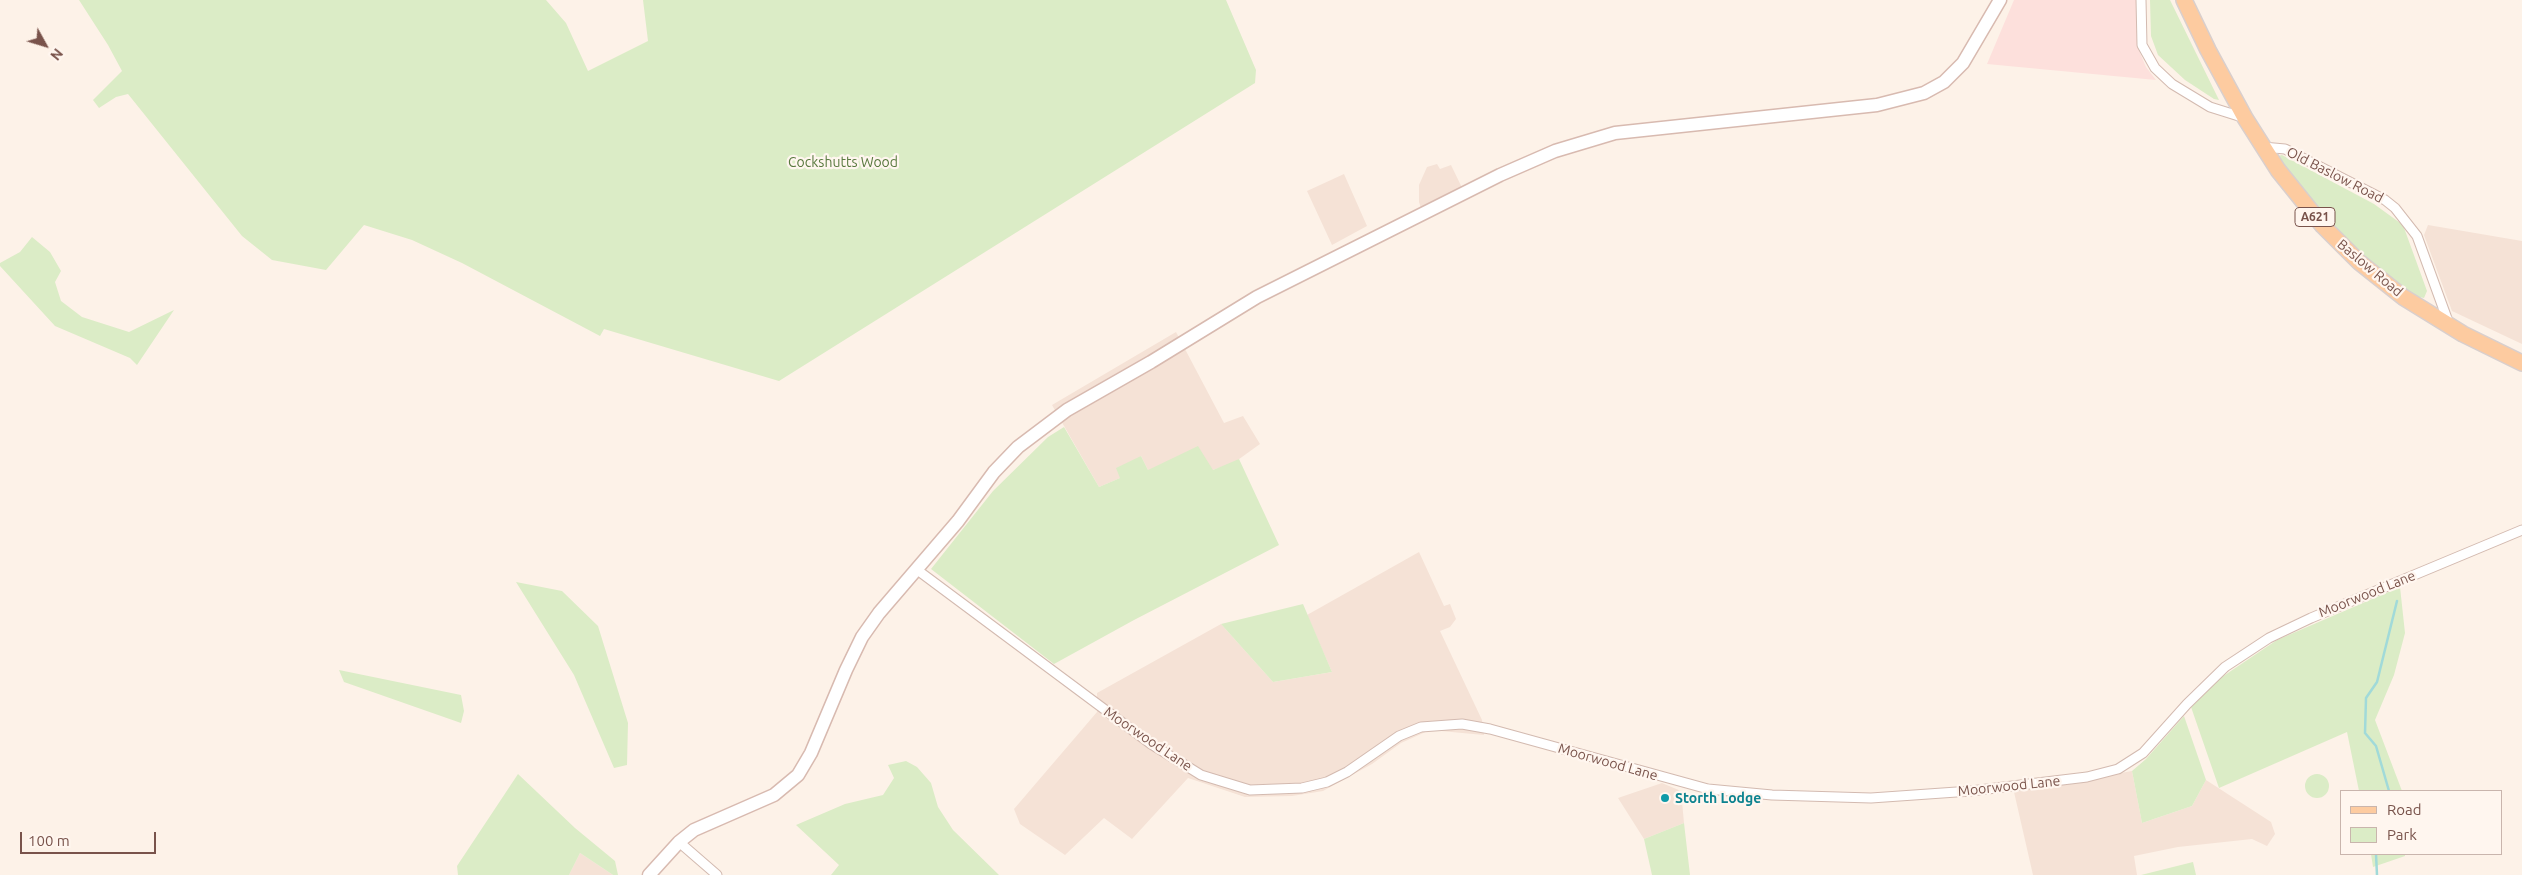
<!DOCTYPE html>
<style>
body{margin:0}
#map{position:relative;width:2522px;height:875px;overflow:hidden;background:#fdf2e8;font-family:Ubuntu,sans-serif}
canvas{display:block}
.legend{position:absolute;left:2340px;top:790px;width:162px;height:65px;box-sizing:border-box;background:#fff6ef;border:1px solid #c9b5ad;margin:0;padding:6px 9px;list-style:none;font-size:15px;color:#79534b}
.legend li{display:flex;align-items:center;gap:10px;height:25px}
.legend b{width:25px;border:1px solid #c9b5ad}
.north{position:absolute;left:20px;top:20px;width:50px;height:50px;-webkit-text-stroke:4px #fff6ef;paint-order:stroke;rotate:129deg;font-size:14px;font-weight:700;line-height:20px;text-align:center;color:#79534b}
.north::after{content:'';display:block;margin:auto;width:18px;height:22px;background:#79534b;clip-path:polygon(50% 0,100% 100%,50% 72%,0 100%)}
.scale{position:absolute;left:20px;top:832px;width:136px;height:22px;box-sizing:border-box;border:2px solid #79534b;border-top:0;padding-left:6px;font-size:15px;line-height:18px;white-space:nowrap;color:#79534b;-webkit-text-stroke:4px #fff6ef;paint-order:stroke}
</style>
<div id="map">
<canvas width="2522" height="875"></canvas>
<ul class="legend">
<li><b style="height:6px;background:#fdcba0"></b>Road</li>
<li><b style="height:14px;background:#dbecc6"></b>Park</li>
</ul>
<div class="north">N</div>
<div class="scale">100 m</div>
</div>
<script>
const ctx = document.querySelector('canvas').getContext('2d');
ctx.lineJoin = 'round';
function paint(path, color) { ctx.fillStyle = color; ctx.fill(path, 'evenodd'); }
const shape = rows => new Path2D(rows.map(r => 'M' + r).join(''));
function strokePath(path, color, width, dash) { ctx.strokeStyle = color; ctx.lineWidth = width; ctx.lineCap = dash ? 'butt' : 'round'; ctx.setLineDash(dash || []); ctx.stroke(path); }
function write(font, color, halo, rows, align = 'center') {
  ctx.font = font + ' Ubuntu,sans-serif'; ctx.lineWidth = 4.5; ctx.setLineDash([]); ctx.textBaseline = 'middle'; ctx.strokeStyle = halo; ctx.fillStyle = color; for (const [text, x, y, turn = 0] of rows) {
    ctx.save(); ctx.translate(x, y); ctx.rotate((+turn || 0) * Math.PI / 180); ctx.textAlign = isNaN(turn) ? turn : align; if (halo) ctx.strokeText(text, 0, 0); ctx.fillText(text, 0, 0); ctx.restore();
  }
}
const residential = shape([
 [1437,164,1440,169,1451,165,1466,196,1424,217,1419,202,1419,185,1427,167],
 [1344,174,1367,226,1332,245,1307,191],
 [2428,225,2522,241,2522,344,2452,311,2424,235],
 [1176,332,1224,423,1243,416,1260,444,1235,462,1213,470,1148,470,1141,456,1120,478,1099,487,1052,405],
 [1419,552,1444,606,1450,604,1456,619,1450,627,1440,631,1482,720,1484,735,1430,730,1401,743,1372,764,1323,791,1292,796,1245,797,1188,778,1132,839,1104,818,1065,855,1020,824,1014,809,1097,712,1097,693,1221,624,1273,682,1332,672,1307,615],
 [2132,771,2142,823,2192,806,2206,780,2271,822,2275,834,2267,846,2252,839,2178,847,2134,856,2137,875,2033,875,2014,792],
 [1662,783,1681,791,1684,823,1644,839,1618,798],
 [580,853,613,875,569,875]
]);
const commercial = shape([
 [2014,0,2137,0,2137,34,2140,53,2146,67,2156,80,1987,64]
]);
const green = shape([
 [79,0,546,0,566,23,588,71,648,41,643,0,1226,0,1256,70,1255,83,779,381,604,329,600,336,462,263,412,240,364,225,326,270,272,260,242,236,128,94,116,97,99,108,93,100,122,71,108,45],
 [2150,0,2170,0,2219,100,2214,99,2185,80,2158,55,2151,36],
 [2282,155,2374,204,2403,225,2427,291,2424,298,2415,296,2373,265,2323,217,2284,167,2278,156],
 [32,237,50,252,61,271,55,282,61,301,82,317,129,332,174,310,137,365,130,358,55,326,0,266,0,263,20,252],
 [1064,427,1099,487,1120,478,1116,468,1141,456,1148,470,1198,446,1213,470,1239,459,1279,545,1134,620,1054,664,931,569,993,491,1048,437],
 [516,582,562,591,598,626,628,723,627,765,614,768,574,675],
 [2400,587,2405,633,2394,675,2375,720,2402,791,2359,791,2347,732,2219,788,2191,707,2219,679,2277,640],
 [1303,604,1332,672,1273,682,1221,624],
 [339,670,461,695,464,711,461,723,344,682],
 [2184,716,2206,780,2192,806,2142,823,2132,771,2146,759],
 [906,761,917,767,931,783,938,807,953,830,999,875,831,875,839,865,796,825,845,804,883,795,894,778,888,765],
 '2305 786a12 12 0 1 1 24 0a12 12 0 1 1-24 0Z',
 [518,774,575,828,615,861,618,875,613,875,580,853,569,875,458,875,457,866],
 [1684,823,1690,875,1652,875,1644,839],
 [2371,854,2405,854,2405,856,2373,867],
 [2193,862,2196,875,2141,875]
]);
const stream = shape([
 [2389,791,2376,746,2365,733,2366,698,2377,682,2397,601],
 [2376,854,2377,875]
]);
const street = shape([
 [2141,0,2142,45,2155,68,2172,84,2210,107,2245,118],
 [2263,147,2285,149,2385,200,2395,208,2417,236,2449,324],
 [916,569,1151,744,1201,775,1250,790,1302,788,1327,782,1347,772,1399,736,1421,727,1462,724,1490,729,1708,789,1772,795,1871,798,1971,791,2087,777,2118,769,2143,753,2187,704,2225,667,2269,638,2311,618,2522,530],
 [679,842,717,875]
]);
const secondary = shape([
 [649,875,679,842,694,830,774,795,798,775,811,753,846,670,862,637,879,613,958,521,994,472,1018,447,1067,410,1151,362,1257,297,1500,175,1555,151,1615,133,1877,105,1924,93,1944,82,1963,63,2000,0]
]);
const primary = shape([
 [2184,0,2208,50,2245,118,2278,170,2323,226,2359,262,2403,297,2463,334,2522,363]
]);
const markers = [
 [1665,798,5,"#0f9aa8"]
];
const shields = [
 [2315,217,40]
];
const shieldNames = [
 ["A621",2315,217]
];
const parkNames = [
 ["Cockshutts Wood",843,162]
];
const streetNames = [
 ["Old Baslow Road",2335,175,27],
 ["Baslow Road",2370,268,40],
 ["Moorwood Lane",2367,594,-22],
 ["Moorwood Lane",1148,739,34],
 ["Moorwood Lane",1608,762,16],
 ["Moorwood Lane",2009,786,-6]
];
const cultureNames = [
 ["Storth Lodge",1675,798]
];
paint(residential, '#f5e2d6');
paint(commercial, '#fde0dc');
paint(green, '#dbecc6');
strokePath(stream, '#a1dad9', 2.5);
strokePath(street, '#d3bab0', 11);
strokePath(secondary, '#d8bab0', 15);
strokePath(primary, '#d9cfcd', 18);
strokePath(street, '#fff', 9);
strokePath(secondary, '#fff', 12);
strokePath(primary, '#fdcba0', 15);
for (const [x, y, r, color] of markers) { const dot = new Path2D(); dot.arc(x, y, r, 0, 2 * Math.PI); ctx.fillStyle = color; ctx.fill(dot); strokePath(dot, '#fff6ef', 2); }
for (const [x, y, w] of shields) { const box = new Path2D(); box.roundRect(x - w / 2, y - 9.5, w, 19, 4); ctx.fillStyle = '#fff6ef'; ctx.fill(box); strokePath(box, '#79534b', 1); }
write('bold 12px', '#79534b', null, shieldNames);
write('14px', '#59793f', '#fff6ef', parkNames);
write('14px', '#79534b', '#fff6ef', streetNames);
write('bold 14px', '#0d838f', '#fff6ef', cultureNames, 'left');
</script>
